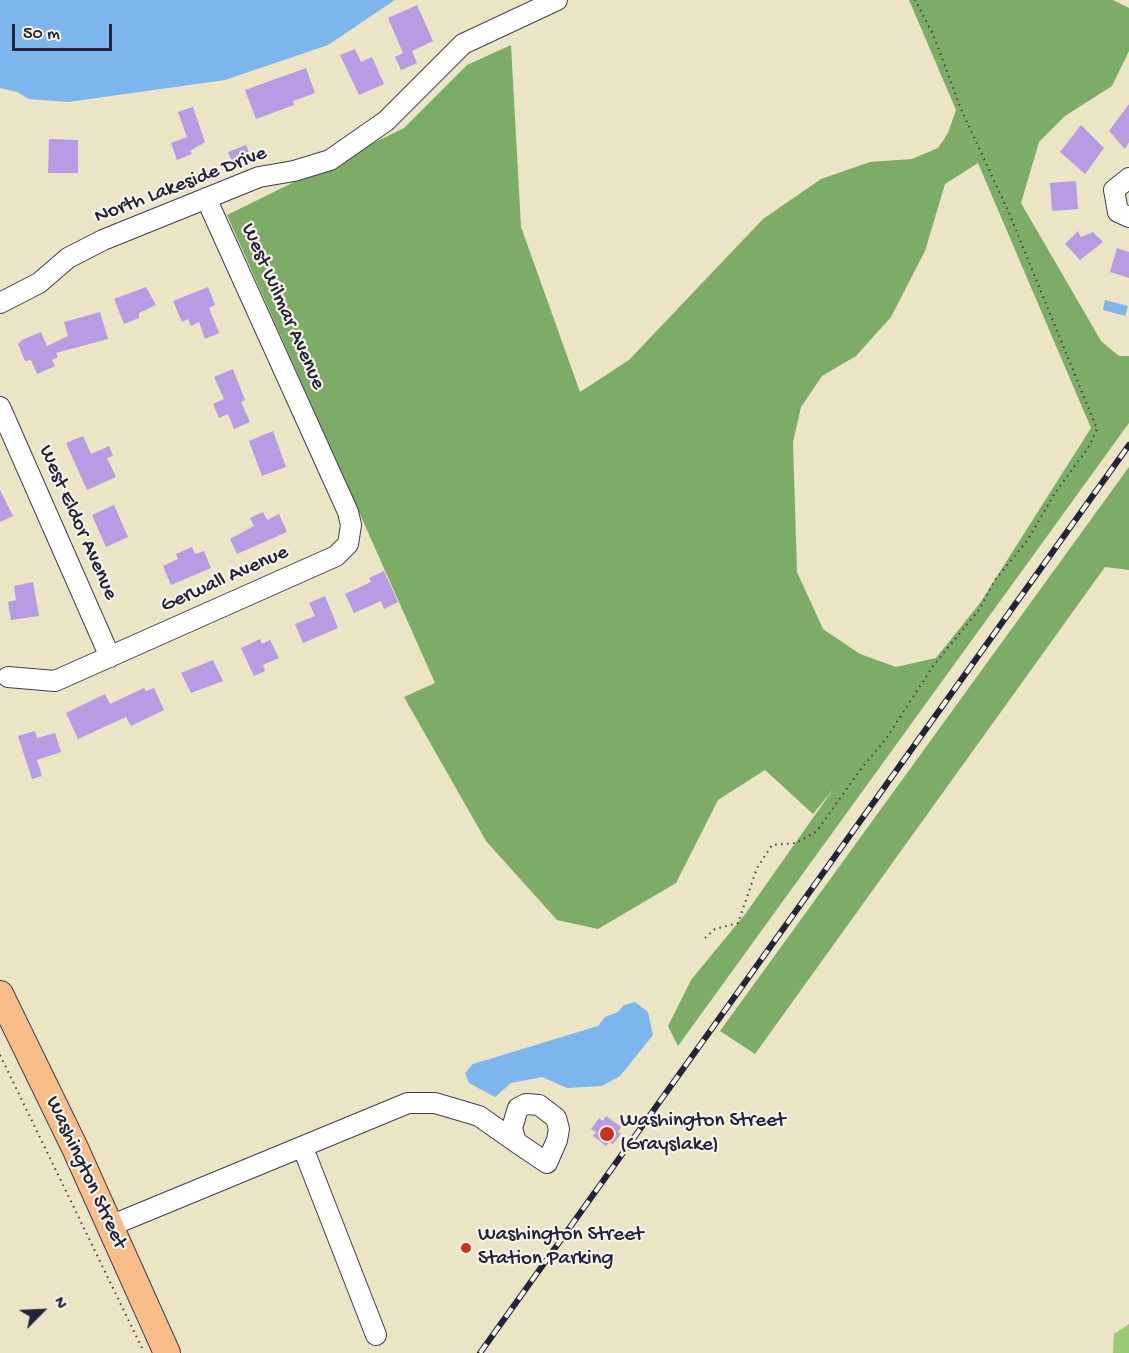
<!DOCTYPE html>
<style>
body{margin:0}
#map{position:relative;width:1129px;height:1353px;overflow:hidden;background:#ebe4c5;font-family:"Gochi Hand",sans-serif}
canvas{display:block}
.north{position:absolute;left:12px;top:1281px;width:60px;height:60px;-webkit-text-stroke:4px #f7f3e8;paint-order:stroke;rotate:66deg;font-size:16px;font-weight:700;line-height:24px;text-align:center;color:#22223b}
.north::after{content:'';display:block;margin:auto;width:21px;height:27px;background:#22223b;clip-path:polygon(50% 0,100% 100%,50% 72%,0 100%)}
.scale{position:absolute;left:12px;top:24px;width:100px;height:27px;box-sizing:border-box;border:3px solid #22223b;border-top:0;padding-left:8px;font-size:18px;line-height:21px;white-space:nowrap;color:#22223b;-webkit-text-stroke:4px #f7f3e8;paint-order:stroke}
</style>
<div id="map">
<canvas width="1129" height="1353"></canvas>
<div class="north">N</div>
<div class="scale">50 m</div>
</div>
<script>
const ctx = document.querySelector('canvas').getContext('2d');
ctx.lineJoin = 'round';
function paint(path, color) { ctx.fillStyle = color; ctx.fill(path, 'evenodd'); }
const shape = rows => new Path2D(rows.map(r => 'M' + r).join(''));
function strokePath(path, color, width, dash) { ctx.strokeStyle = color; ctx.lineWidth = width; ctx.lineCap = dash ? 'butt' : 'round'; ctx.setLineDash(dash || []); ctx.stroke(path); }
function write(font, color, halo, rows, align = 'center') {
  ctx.font = font + ' "Gochi Hand",sans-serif'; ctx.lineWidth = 4.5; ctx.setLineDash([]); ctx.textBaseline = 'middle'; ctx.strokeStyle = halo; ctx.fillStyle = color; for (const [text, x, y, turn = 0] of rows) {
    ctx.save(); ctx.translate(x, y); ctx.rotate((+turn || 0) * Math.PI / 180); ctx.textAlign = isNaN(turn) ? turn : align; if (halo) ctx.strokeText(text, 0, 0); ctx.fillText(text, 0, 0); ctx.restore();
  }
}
const green = shape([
 [1129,1324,1129,1353,1113,1353,1114,1334]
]);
const forest = shape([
 [909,0,1113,0,1129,8,1129,51,1112,86,1065,116,1039,142,1021,203,1101,341,1119,356,1129,356,1129,423,678,1046,668,1026,691,980,746,913,834,788,813,814,765,770,718,800,676,883,598,929,557,920,486,841,404,697,435,683,227,215,404,128,467,65,511,45,521,227,580,392,629,360,763,219,821,179,870,162,912,159,938,148,948,133,956,110],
 [978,163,1091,428,980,603,936,658,896,667,860,654,823,629,797,572,793,442,801,407,822,376,856,356,891,317,925,251,945,184],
 [1129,467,1129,570,1105,567,755,1054,720,1031]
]);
const water = shape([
 [0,0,395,0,328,45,225,80,68,102,29,99,17,92,0,88],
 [1105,300,1128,306,1125,316,1103,310],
 [635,1002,648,1012,653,1035,620,1076,602,1086,567,1088,542,1077,511,1083,495,1097,469,1083,465,1073,473,1064,598,1026,605,1017,618,1012,624,1005]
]);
const building = shape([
 [417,5,433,41,412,51,417,63,401,70,395,57,403,53,388,18],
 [355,49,361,62,372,57,384,84,359,95,340,55],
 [306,68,315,93,293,101,294,105,256,119,245,90],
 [1129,104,1129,142,1125,149,1109,131],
 [193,107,205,142,190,151,192,154,177,160,171,143,187,137,178,112],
 [1081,125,1104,148,1085,174,1060,152],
 [49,139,78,140,78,173,48,173],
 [246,145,250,155,232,162,228,152],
 [1076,181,1078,209,1052,211,1050,183],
 [1078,231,1081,237,1093,232,1103,242,1080,260,1065,244],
 [1117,248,1129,252,1129,278,1110,272],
 [146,287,156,305,139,313,139,318,124,324,114,299],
 [208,287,215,305,209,308,219,333,205,339,199,322,191,326,188,319,182,322,173,301],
 [100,312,108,339,56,353,58,357,52,360,55,366,37,374,31,360,25,361,18,344,22,340,41,332,47,346,68,336,64,322],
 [233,369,245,400,241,402,250,422,234,429,228,414,219,418,213,404,224,399,214,377],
 [273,431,286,467,262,476,249,441],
 [83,436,91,454,109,446,113,456,107,458,116,477,87,490,66,443],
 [0,490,13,516,0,522],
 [114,505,128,537,106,547,92,515],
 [263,512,267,520,279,514,287,532,237,554,230,539,254,526,250,518],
 [192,547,195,554,204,551,211,568,171,585,163,566,178,559,176,554],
 [384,571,398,602,384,609,381,601,354,613,345,594,371,582,369,578],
 [33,582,39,616,11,620,8,602,16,600,14,586],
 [325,596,338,628,303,643,295,624,315,616,309,603],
 [260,639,262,644,270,640,279,658,263,665,265,671,254,676,241,648],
 [213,660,223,681,191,693,181,673],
 [144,688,146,691,154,688,164,710,131,726,126,717,78,739,66,713,105,694,110,704],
 [35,731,37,738,55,733,61,752,37,760,42,776,32,779,18,736],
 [606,1116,621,1127,618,1132,621,1134,613,1144,609,1142,606,1146,593,1136,596,1132,591,1129,599,1118,603,1121]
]);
const path = shape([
 [705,938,715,929,738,923,757,868,772,845,796,843,817,831,860,770,886,739,933,666,979,610,995,580,1027,541,1055,493,1088,448,1097,429,1009,213,961,109,933,34,915,0],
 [0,1055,142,1348]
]);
const minor = shape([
 [1129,178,1114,190,1118,212,1129,217],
 [0,303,39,283,68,258,103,240,259,177,294,171,330,160,386,121,463,44,557,0],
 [0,407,110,657],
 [8,677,55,681,336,556,348,544,351,525,348,512,206,198],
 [303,1148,376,1335],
 [110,1226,408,1103,435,1103,479,1116,516,1142,547,1163,557,1140,559,1129,556,1118,539,1105,526,1104,518,1108,512,1128,516,1142]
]);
const major = shape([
 [0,994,75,1148,167,1353]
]);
const rail = shape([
 [480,1353,1129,445]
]);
const markers = [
 [607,1134,8,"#c8321e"],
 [466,1248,6,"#c8321e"]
];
const streetNames = [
 ["North Lakeside Drive",181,186,-21],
 ["West Wilmar Avenue",282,307,66],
 ["West Eldor Avenue",77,523,66],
 ["Gerwall Avenue",225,580,-24],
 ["Washington Street",85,1173,65]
];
const poiNames = [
 ["Washington Street",620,1122],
 ["(Grayslake)",620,1146],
 ["Washington Street",478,1236],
 ["Station Parking",478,1260]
];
paint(green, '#9bc875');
paint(forest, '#7cac66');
paint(water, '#7db5ed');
paint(building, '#b79be3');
strokePath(minor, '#403f50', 22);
strokePath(major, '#403f50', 28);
strokePath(path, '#403f50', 2, [1.5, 4.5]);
strokePath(minor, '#fff', 20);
strokePath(major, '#f8bd89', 26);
strokePath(rail, '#22223b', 6);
strokePath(rail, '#f7f3e8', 4, [11]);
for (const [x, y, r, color] of markers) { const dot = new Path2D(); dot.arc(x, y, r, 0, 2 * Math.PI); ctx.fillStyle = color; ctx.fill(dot); strokePath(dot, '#f7f3e8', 2); }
write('21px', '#22223b', '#f7f3e8', streetNames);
write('21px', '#22223b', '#f7f3e8', poiNames, 'left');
</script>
